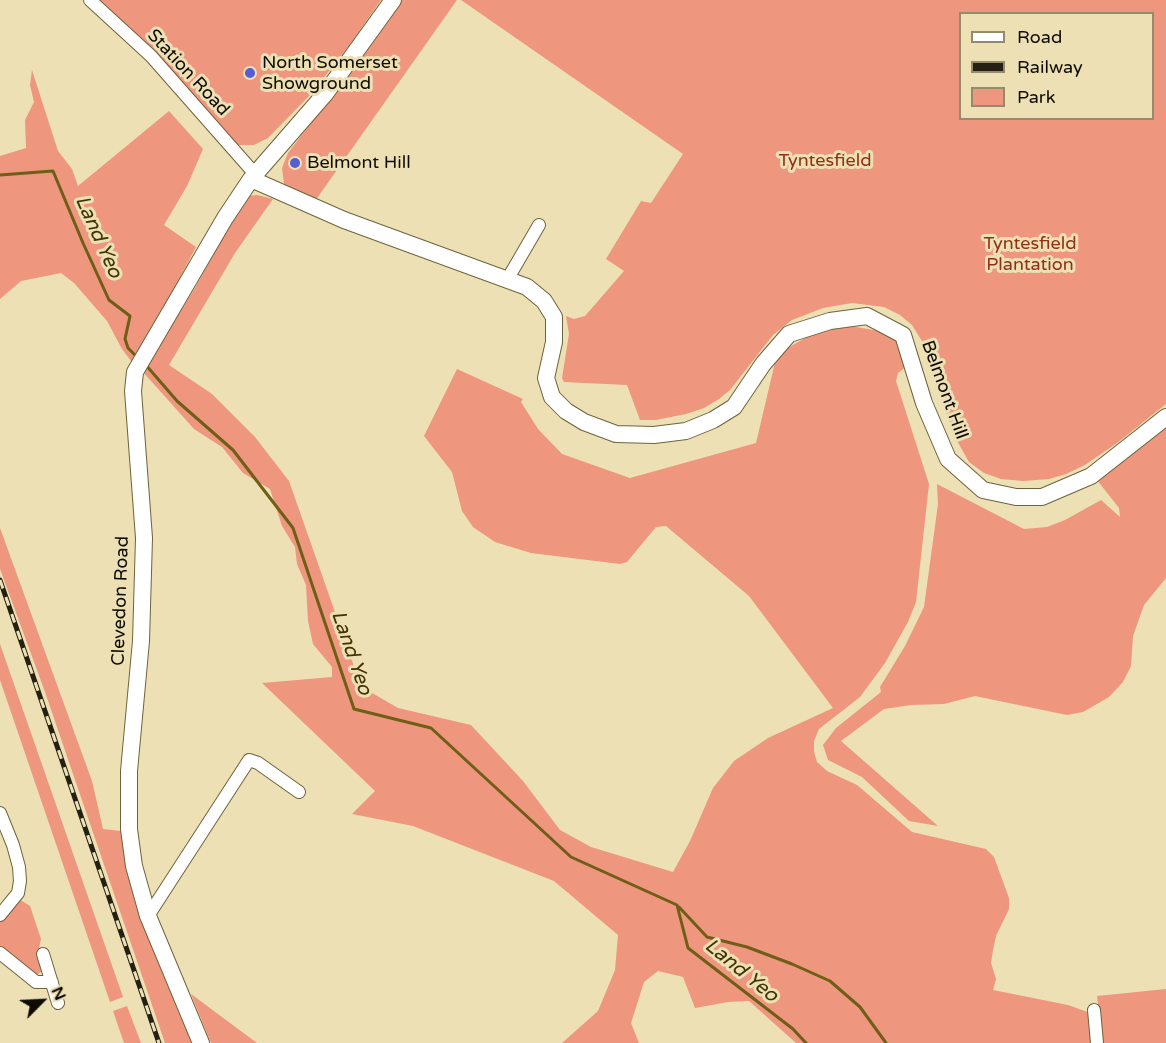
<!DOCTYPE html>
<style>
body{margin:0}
#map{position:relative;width:1166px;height:1043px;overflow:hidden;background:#ece0b4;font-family:"Varela Round",sans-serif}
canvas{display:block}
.legend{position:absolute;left:959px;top:12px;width:195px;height:108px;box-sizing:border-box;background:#ece0b4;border:2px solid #948b6c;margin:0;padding:8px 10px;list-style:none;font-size:18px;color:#0f0b00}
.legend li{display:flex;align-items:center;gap:12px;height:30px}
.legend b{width:30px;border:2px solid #948b6c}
.north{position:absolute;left:12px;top:971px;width:60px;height:60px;-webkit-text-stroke:4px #ece0b4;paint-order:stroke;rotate:66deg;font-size:16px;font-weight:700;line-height:24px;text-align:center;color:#0f0b00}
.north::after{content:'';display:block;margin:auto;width:21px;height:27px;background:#0f0b00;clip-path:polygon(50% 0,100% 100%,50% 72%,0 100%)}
</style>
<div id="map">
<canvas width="1166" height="1043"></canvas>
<ul class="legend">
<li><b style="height:8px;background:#fff"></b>Road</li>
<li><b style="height:8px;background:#252012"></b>Railway</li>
<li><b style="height:16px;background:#ef967f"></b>Park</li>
</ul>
<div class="north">N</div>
</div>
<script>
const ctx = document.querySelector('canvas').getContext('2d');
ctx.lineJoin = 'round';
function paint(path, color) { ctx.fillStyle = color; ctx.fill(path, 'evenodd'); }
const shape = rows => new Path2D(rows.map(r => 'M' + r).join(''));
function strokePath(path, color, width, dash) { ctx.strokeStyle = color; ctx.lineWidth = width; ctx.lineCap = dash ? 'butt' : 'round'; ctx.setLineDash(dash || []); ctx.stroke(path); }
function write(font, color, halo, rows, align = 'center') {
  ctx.font = font + ' "Varela Round",sans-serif'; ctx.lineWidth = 6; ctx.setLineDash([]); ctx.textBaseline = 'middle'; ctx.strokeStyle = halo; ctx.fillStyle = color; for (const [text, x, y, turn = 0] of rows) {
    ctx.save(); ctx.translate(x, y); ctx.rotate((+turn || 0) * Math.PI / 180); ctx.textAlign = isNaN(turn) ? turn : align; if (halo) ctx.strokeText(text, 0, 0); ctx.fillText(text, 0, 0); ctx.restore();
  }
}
const green = shape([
 [98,0,381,0,349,46,310,95,268,138,254,145,235,145],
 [401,0,457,0,315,201,291,192,284,184,282,168,288,153,388,22],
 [461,0,1166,0,1166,404,1117,443,1085,465,1066,474,1049,479,1023,481,1001,479,984,473,969,462,956,439,938,390,925,346,912,325,900,315,884,307,852,303,823,308,792,320,773,335,730,390,719,399,704,408,686,414,656,420,640,420,627,385,564,382,562,378,569,334,566,316,574,319,585,316,624,271,606,259,641,201,651,203,683,154],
 [960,14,1152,14,1152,118,960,118],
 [32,70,58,151,72,169,78,186,169,111,203,149,187,186,164,225,196,247,134,365,122,349,107,321,74,283,61,273,21,281,0,299,0,156,26,148,25,120,34,102,30,85],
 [257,195,273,199,235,253,169,365,212,394,255,437,289,481,356,672,372,693,398,708,471,725,523,781,560,830,591,847,673,872,690,841,713,788,734,761,768,738,833,708,749,596,666,526,656,527,627,562,620,564,531,553,495,542,473,527,462,511,452,472,424,436,457,369,523,399,521,402,538,429,562,454,630,478,756,443,777,354,807,337,845,325,879,331,896,338,908,365,898,373,896,381,929,484,916,602,908,622,885,663,860,697,819,729,814,741,814,752,817,762,827,771,857,785,912,832,986,849,994,857,1009,898,1009,909,996,936,993,950,991,963,996,979,993,990,1068,1005,1090,1013,1094,1043,796,1043,749,1001,728,1002,695,1008,683,977,658,971,644,982,631,1023,639,1043,562,1043,598,1011,615,970,618,935,554,881,413,826,352,814,375,791,262,683,332,677,332,667,313,644,308,621,306,585,297,564,295,547,282,526,270,489,243,473,222,447,194,429,143,372,195,288,239,209,249,196],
 [1166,426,1166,578,1144,605,1133,636,1131,666,1123,682,1109,697,1083,712,1067,715,975,696,944,704,911,705,884,709,841,741,938,826,909,821,862,777,828,760,823,745,836,728,881,692,880,687,905,646,924,607,938,504,937,484,1024,529,1047,527,1065,520,1101,500,1120,517,1119,508,1097,480],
 [0,528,92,781,103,829,121,831,137,899,193,1043,165,1043,45,692,0,569],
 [0,644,123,997,110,1002,0,680],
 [19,899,30,906,41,939,39,948,44,965,42,971,38,974,32,973,0,946,0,920],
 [1166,989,1166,1043,1103,1043,1097,996],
 [191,994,257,1043,211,1043],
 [127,1006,141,1043,124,1043,113,1011]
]);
const stream = shape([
 [0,175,53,171,83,243,109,300,130,316,125,339,128,348,138,358],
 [145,364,177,401,233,450,293,528,354,709,431,728,571,857,677,905,688,948,793,1029,806,1043],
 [679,907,707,937,747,947,792,964,830,981,860,1007,886,1043]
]);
const minor = shape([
 [90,0,151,56,255,174],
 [507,280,539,225],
 [0,813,13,845,19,867,20,881,18,893,0,915],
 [148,916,249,760,258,763,299,792],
 [0,953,36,982,52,982],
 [43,954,58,1003],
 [1094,1010,1097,1043]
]);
const secondary = shape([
 [251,179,344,220,527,287,544,301,554,317,554,342,546,378,552,397,566,411,584,422,616,434,654,435,686,431,713,420,734,407,763,364,789,334,830,321,867,316,903,335,924,403,948,459,983,490,1016,497,1042,497,1091,476,1166,417],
 [201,1043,148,916,134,866,129,829,129,771,141,641,144,538,133,391,135,372,225,218,251,179,325,94,393,0]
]);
const rail = shape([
 [0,580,159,1043]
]);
const markers = [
 [250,73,6,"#555ed5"],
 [295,163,6,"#555ed5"]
];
const poiNames = [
 ["North Somerset",262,63],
 ["Showground",262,84],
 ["Belmont Hill",307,163]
];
const streetNames = [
 ["Station Road",188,73,47],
 ["Belmont Hill",944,390,70],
 ["Clevedon Road",121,601,-88]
];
const parkNames = [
 ["Tyntesfield",825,161],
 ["Tyntesfield",1030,244],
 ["Plantation",1030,265]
];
const waterNames = [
 ["Land Yeo",98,237,66],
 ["Land Yeo",351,653,71],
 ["Land Yeo",741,971,39]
];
paint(green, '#ef967f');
strokePath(stream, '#6e5e16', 3);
strokePath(minor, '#6e633c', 14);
strokePath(secondary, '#6e633c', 18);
strokePath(minor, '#fff', 12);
strokePath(secondary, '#fff', 16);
strokePath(rail, '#252012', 5);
strokePath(rail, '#ece0b4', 3, [9]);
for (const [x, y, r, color] of markers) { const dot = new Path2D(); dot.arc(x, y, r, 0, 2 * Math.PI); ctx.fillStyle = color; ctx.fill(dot); strokePath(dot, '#ece0b4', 2); }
write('18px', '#0f0b00', '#ece0b4', poiNames, 'left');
write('18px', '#0f0b00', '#ece0b4', streetNames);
write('18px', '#922f16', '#ece0b4', parkNames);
write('italic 20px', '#403400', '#ece0b4', waterNames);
</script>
